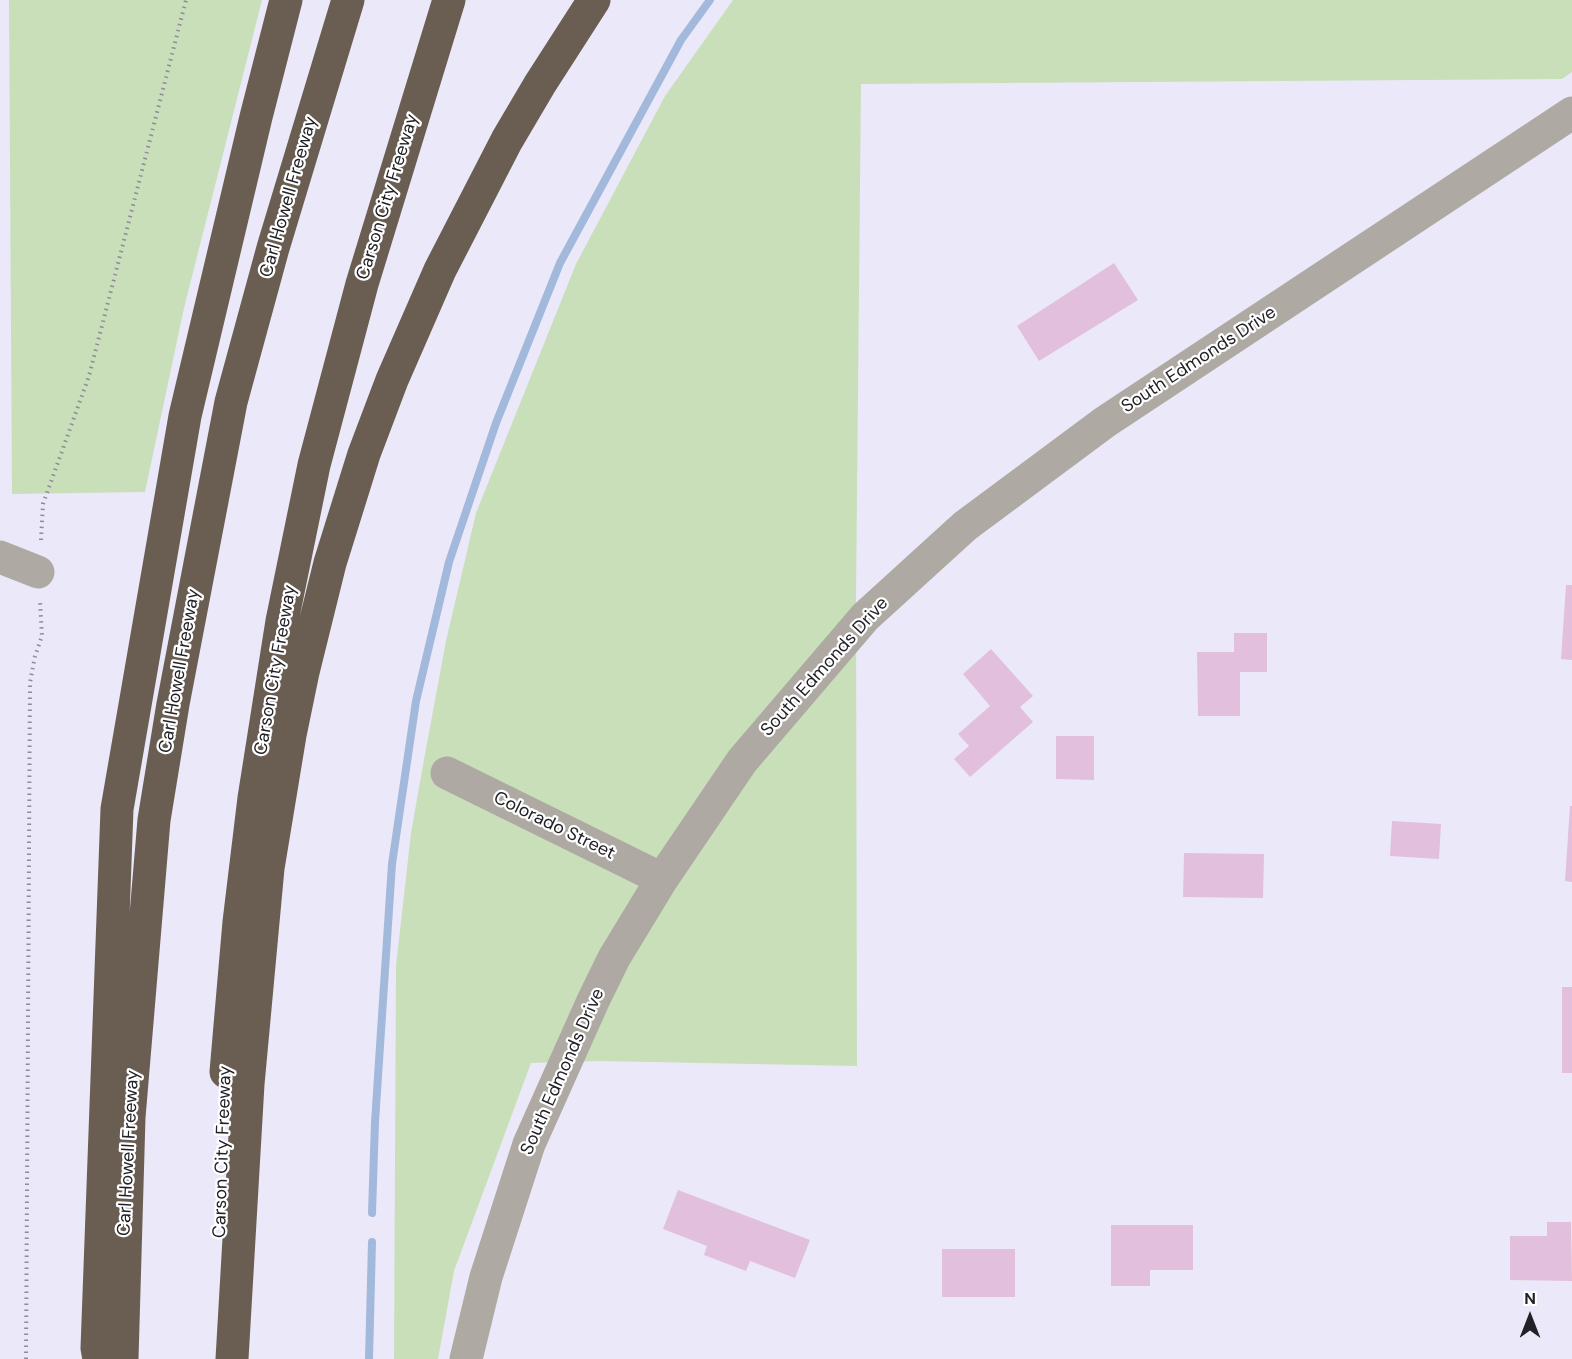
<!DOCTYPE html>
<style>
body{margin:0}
#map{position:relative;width:1572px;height:1359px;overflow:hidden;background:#ebe9f9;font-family:"DM Sans",sans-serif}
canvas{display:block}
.north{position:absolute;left:1500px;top:1287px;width:60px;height:60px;-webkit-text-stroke:4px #fff;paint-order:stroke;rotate:0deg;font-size:16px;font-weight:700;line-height:24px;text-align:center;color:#212127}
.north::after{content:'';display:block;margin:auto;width:21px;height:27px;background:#212127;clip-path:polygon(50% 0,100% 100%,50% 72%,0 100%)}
</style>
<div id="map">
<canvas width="1572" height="1359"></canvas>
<div class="north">N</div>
</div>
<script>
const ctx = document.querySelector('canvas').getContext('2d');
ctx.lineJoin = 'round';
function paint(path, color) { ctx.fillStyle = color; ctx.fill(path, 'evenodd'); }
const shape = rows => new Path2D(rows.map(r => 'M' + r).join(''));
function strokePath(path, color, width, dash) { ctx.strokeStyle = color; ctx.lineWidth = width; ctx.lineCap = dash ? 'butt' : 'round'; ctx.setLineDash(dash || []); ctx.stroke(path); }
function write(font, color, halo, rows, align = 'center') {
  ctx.font = font + ' "DM Sans",sans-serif'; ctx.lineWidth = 4.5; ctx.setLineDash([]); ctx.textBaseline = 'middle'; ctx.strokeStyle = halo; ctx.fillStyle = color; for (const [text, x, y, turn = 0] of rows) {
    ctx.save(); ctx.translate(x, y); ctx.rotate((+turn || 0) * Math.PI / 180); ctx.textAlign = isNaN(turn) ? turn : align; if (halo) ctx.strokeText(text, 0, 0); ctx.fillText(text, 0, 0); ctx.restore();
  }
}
const green = shape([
 [9,0,262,0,184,308,145,492,12,494],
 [733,0,1572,0,1572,72,1562,79,861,84,856,597,857,1066,598,1061,531,1063,454,1271,438,1359,394,1359,396,966,411,833,423,765,446,641,476,513,576,264,665,96]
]);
const stream = shape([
 [372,1213,375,1122,392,864,416,701,449,562,496,423,560,263,681,40,710,0],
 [369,1359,372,1242]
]);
const building = shape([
 [1114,263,1138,300,1039,361,1017,326],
 [1566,585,1572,585,1572,660,1561,659],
 [1234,633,1267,633,1267,672,1240,672,1240,716,1198,716,1197,652,1234,652],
 [991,649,1033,696,1020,707,1033,722,970,777,954,759,969,746,958,734,990,706,963,674],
 [1056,736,1094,736,1094,780,1056,779],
 [1570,806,1572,806,1572,882,1565,881],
 [1392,821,1441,824,1439,859,1390,856],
 [1184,853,1264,854,1263,898,1183,897],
 [1562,987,1572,987,1572,1073,1562,1073],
 [678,1190,810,1240,795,1278,750,1261,746,1271,704,1255,707,1246,663,1229],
 [1547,1222,1571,1222,1572,1281,1510,1280,1510,1236,1547,1236],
 [1111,1225,1193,1225,1193,1270,1150,1270,1150,1286,1111,1286],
 [942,1249,1015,1249,1015,1297,942,1297]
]);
const path = shape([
 [41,540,43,504,89,376,186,0],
 [26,1359,30,683,35,656,42,636,40,601]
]);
const minor = shape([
 [0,557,38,572],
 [447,773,662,879],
 [466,1359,486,1277,529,1144,593,1001,614,958,662,879,742,761,865,617,965,526,1105,422,1572,113]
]);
const highway = shape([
 [226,1072,239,922,254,798,282,621,314,465,362,284,449,0],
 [99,1359,97,1348,117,809,185,416,256,117,286,0],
 [122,1359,129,1117,154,820,173,704,231,402,273,248,348,0],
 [232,1359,248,1084,268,868,290,735,303,672,330,563,364,454,392,380,440,270,507,140,540,84,594,0]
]);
const streetNames = [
 ["Carl Howell Freeway",289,197,-74],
 ["Carson City Freeway",388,197,-73],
 ["South Edmonds Drive",1199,360,-33],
 ["South Edmonds Drive",825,667,-48],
 ["Carson City Freeway",276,670,-80],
 ["Carl Howell Freeway",180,671,-80],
 ["Colorado Street",554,826,26],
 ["South Edmonds Drive",563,1072,-66],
 ["Carson City Freeway",223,1152,-88],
 ["Carl Howell Freeway",129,1153,-87]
];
paint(green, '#c8dfba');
strokePath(stream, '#a2b9dc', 8);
paint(building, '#e2bfdc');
strokePath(path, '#8d8c97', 4, [1.5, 4.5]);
strokePath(minor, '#afa9a3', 33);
strokePath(highway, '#6a5e53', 33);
write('18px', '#212127', '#fff', streetNames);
</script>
